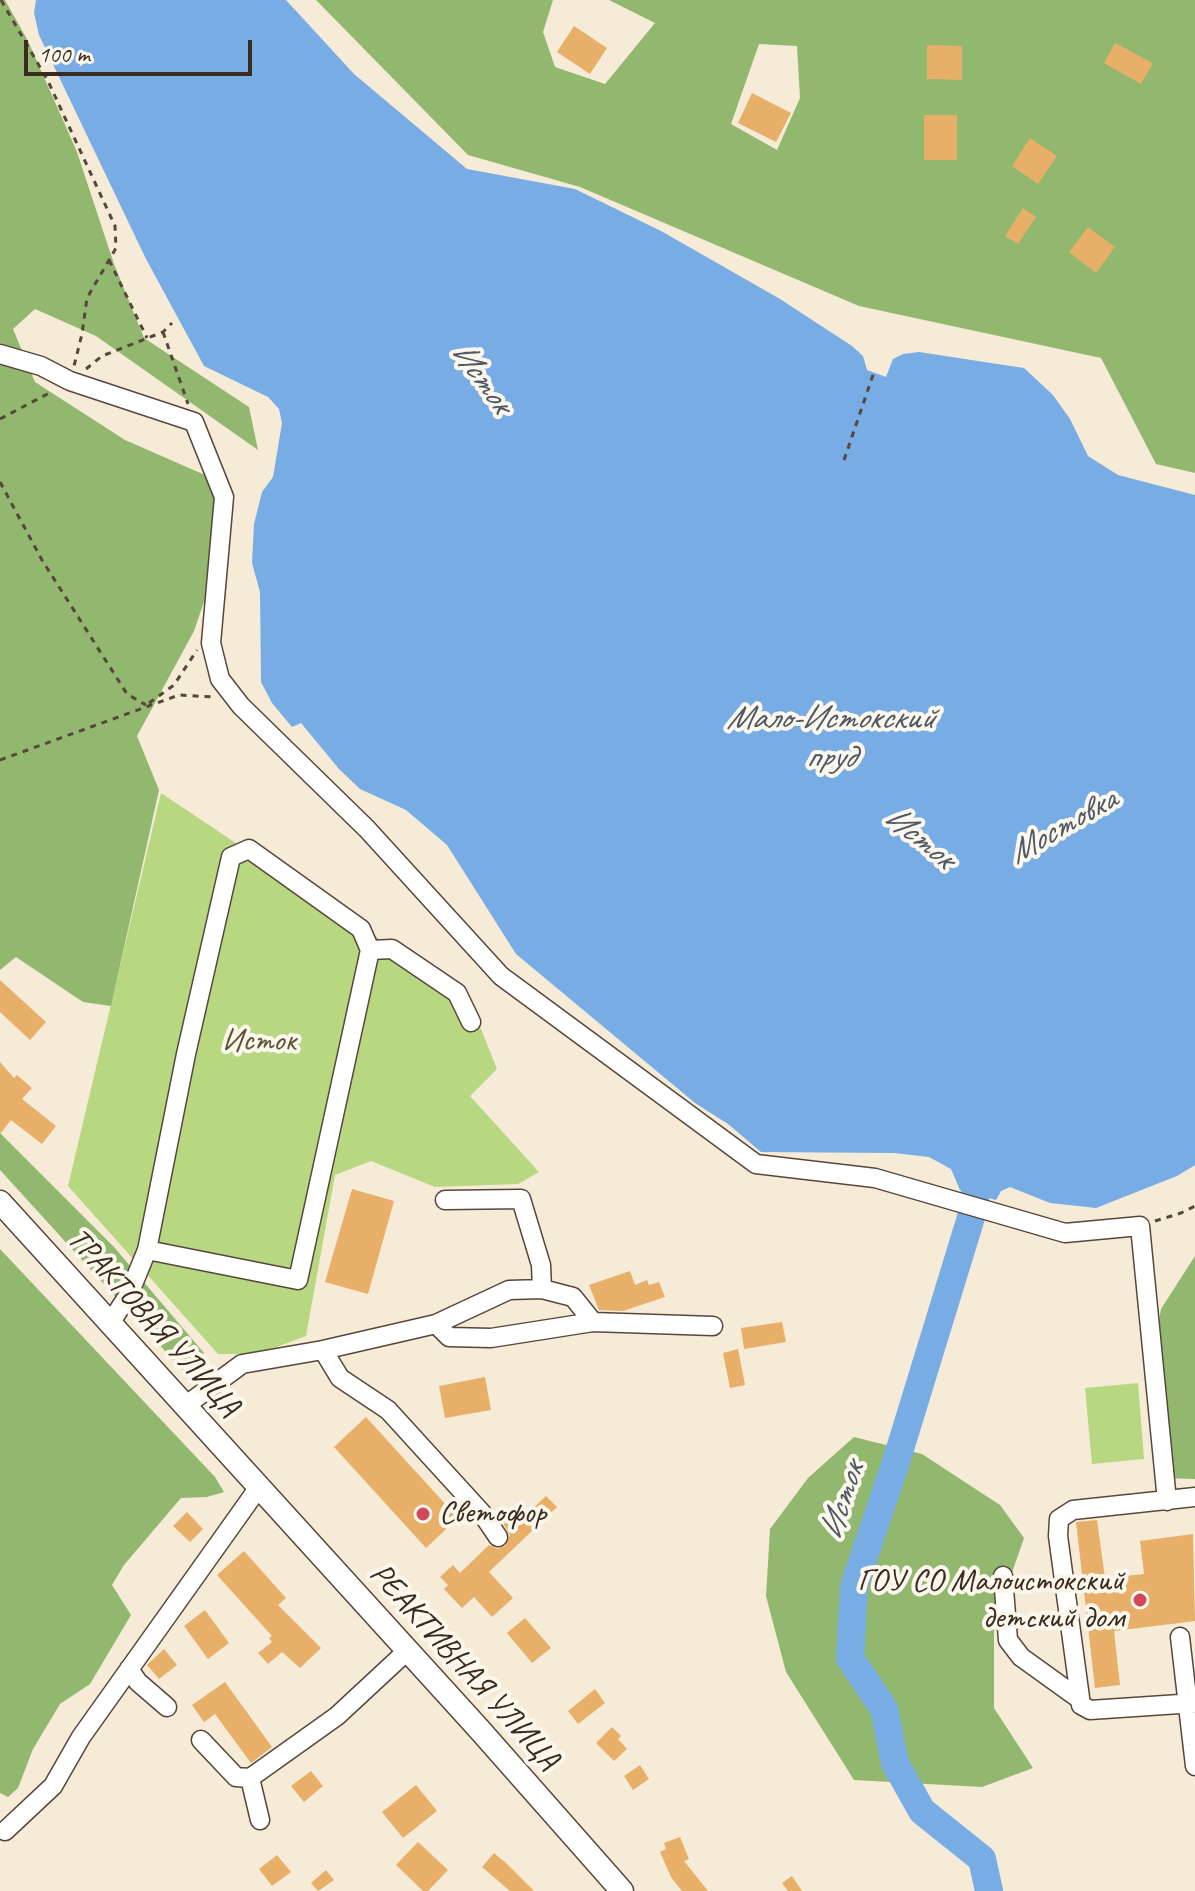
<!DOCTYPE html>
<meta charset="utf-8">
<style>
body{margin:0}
#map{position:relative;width:1195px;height:1891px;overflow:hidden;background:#f6ebd7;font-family:Caveat,sans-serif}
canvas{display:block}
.scale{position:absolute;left:24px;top:40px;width:228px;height:36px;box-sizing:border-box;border:4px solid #3b2a1e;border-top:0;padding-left:10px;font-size:24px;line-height:28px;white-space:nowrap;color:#3b2a1e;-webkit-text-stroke:6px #fbf7ec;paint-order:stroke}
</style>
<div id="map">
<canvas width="1195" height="1891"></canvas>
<div class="scale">100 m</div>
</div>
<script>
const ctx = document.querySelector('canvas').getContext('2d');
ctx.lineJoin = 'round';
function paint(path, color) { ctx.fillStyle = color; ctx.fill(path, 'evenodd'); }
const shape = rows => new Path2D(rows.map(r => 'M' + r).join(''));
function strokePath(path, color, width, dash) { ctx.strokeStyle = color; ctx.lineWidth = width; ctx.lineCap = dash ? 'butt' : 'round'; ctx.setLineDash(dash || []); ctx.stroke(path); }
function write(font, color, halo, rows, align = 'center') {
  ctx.font = font + ' Caveat,sans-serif'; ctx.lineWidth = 8; ctx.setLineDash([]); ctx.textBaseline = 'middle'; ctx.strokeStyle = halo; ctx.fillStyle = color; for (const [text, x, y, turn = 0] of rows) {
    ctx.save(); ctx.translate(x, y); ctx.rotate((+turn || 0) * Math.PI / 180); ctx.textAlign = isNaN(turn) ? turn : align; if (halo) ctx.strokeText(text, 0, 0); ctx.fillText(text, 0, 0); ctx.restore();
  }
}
const green = shape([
 [161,793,469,999,497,1069,470,1096,539,1172,518,1184,435,1187,371,1161,335,1175,306,1336,258,1354,218,1354,68,1186],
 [1138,1383,1144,1459,1092,1464,1085,1388]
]);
const forest = shape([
 [0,0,5,0,28,41,77,152,114,264,144,338,249,407,258,450,96,336,35,309,13,329,35,382,125,440,221,482,221,552,194,631,137,736,159,790,111,1006,83,1002,16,957,0,970],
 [316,0,553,0,543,32,555,67,605,84,655,23,609,0,1195,0,1195,473,1156,464,1101,358,859,306,580,187,468,155],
 [759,44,797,46,800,98,777,150,731,124],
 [0,1133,114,1247,204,1353,186,1374,0,1170],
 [0,1249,215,1477,224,1492,207,1497,181,1498,124,1565,112,1585,131,1615,90,1684,60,1704,33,1749,18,1788,8,1797,0,1793],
 [1195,1256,1195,1479,1165,1478,1149,1381,1161,1309],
 [854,1437,922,1454,1000,1505,1024,1538,994,1624,994,1708,1033,1768,982,1787,854,1780,786,1672,766,1596,770,1529,808,1478]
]);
const water = shape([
 [36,0,286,0,354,74,467,169,575,189,661,231,780,299,852,346,863,356,867,370,886,377,893,359,903,354,919,352,1024,368,1053,395,1070,419,1088,456,1118,475,1195,495,1195,1165,1177,1176,1096,1208,1050,1203,1010,1187,1001,1191,996,1200,982,1196,979,1204,970,1202,972,1194,960,1190,951,1169,929,1157,894,1153,761,1152,728,1124,695,1103,516,954,447,845,406,810,360,789,339,769,301,723,292,727,272,703,261,682,260,592,252,563,254,524,262,492,273,477,282,423,279,409,268,397,204,366,146,259,39,35,34,13]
]);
const river = shape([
 [975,1179,975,1203,969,1224,896,1462,854,1586,850,1658,884,1709,895,1763,922,1811,982,1859,989,1891]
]);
const building = shape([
 [574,26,607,48,590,74,557,52],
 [1115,43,1153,63,1141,84,1104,63],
 [927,45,962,46,962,80,927,79],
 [752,93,791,113,776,142,738,123],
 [924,115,957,115,957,160,924,160],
 [1030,138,1057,156,1038,184,1012,166],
 [1023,208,1036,217,1018,244,1005,236],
 [1088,227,1115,247,1096,273,1069,252],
 [0,980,46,1022,30,1040,0,1012],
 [0,1062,14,1078,17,1075,32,1088,22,1099,56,1126,42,1144,11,1120,0,1134],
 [352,1189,394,1201,368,1294,325,1282],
 [630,1271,635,1285,647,1280,649,1285,659,1282,665,1297,623,1311,599,1310,589,1285],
 [782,1322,786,1342,744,1349,741,1328],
 [738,1349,745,1385,730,1388,723,1353],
 [485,1377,491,1410,445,1418,439,1386],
 [366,1417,458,1518,426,1548,334,1447],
 [546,1496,557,1507,489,1572,513,1598,492,1617,474,1597,462,1608,444,1589,448,1585,440,1577,453,1565,460,1573,489,1545,498,1549,505,1546,510,1535,503,1523,518,1510,524,1517],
 [187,1512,203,1529,190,1542,173,1526],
 [1097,1520,1105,1578,1144,1574,1140,1541,1193,1534,1195,1621,1114,1631,1120,1685,1095,1688,1076,1522],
 [244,1551,286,1598,278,1605,321,1648,300,1668,282,1652,268,1664,258,1653,272,1642,269,1638,272,1636,217,1575],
 [205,1610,229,1643,208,1659,184,1626],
 [525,1618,551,1648,532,1663,507,1633],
 [164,1649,177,1665,159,1679,147,1665],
 [225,1682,272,1747,251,1763,215,1714,204,1722,192,1705],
 [595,1689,605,1703,578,1724,568,1711],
 [612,1727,621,1736,618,1739,627,1749,614,1761,596,1743],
 [640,1765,649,1779,633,1790,624,1776],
 [311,1771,323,1786,304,1802,291,1786],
 [416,1785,437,1811,403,1838,382,1812],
 [680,1837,689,1859,684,1861,708,1891,682,1891,671,1877,660,1852,666,1849,664,1843],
 [418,1842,448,1870,428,1891,423,1891,396,1865],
 [494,1853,506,1863,534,1891,510,1891,482,1867],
 [277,1855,291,1872,272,1886,259,1869],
 [326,1870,334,1880,318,1891,311,1883],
 [792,1876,802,1891,788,1891,782,1883]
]);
const path = shape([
 [1,0,48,81,115,226,116,248,87,298,82,334,74,366],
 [109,260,147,338],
 [163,332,188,404],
 [86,369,102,356,163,332,172,323],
 [0,419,53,391],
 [844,460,874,372],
 [0,482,42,560,127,694,146,705],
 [149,703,174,685,197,650],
 [0,760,179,695,213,697],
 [1155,1221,1181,1213,1195,1206]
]);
const minor = shape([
 [0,354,41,366,70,381,194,422,224,497,211,643,220,679,241,706,367,829,501,976,756,1164,875,1178,1065,1233,1140,1226,1167,1501],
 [445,1200,521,1199,541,1265,542,1289],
 [147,1250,186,1054,231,857,249,849,361,929,370,950,392,949,457,993,471,1022],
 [111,1322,129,1294,147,1250,298,1280,370,950],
 [436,1324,449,1337,491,1338,593,1322],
 [323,1350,340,1378,388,1410,481,1512,498,1537],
 [185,1406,242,1364,323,1350,436,1324,509,1290,542,1289,573,1297,593,1322,713,1326],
 [1195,1497,1073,1510,1059,1519,1058,1536,1081,1705,1090,1710,1195,1703],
 [1003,1576,1008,1640,1021,1657,1078,1698],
 [1180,1637,1195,1766],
 [129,1669,138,1682,167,1707],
 [201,1740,236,1777,250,1778,337,1716,407,1651],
 [250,1778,260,1820],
 [5,1831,53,1786,81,1737,259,1487]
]);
const major = shape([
 [0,1202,479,1729,622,1891]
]);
const markers = [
 [423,1514,8,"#d1495b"],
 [1140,1600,8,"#d1495b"]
];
const parkNames = [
 ["Исток",259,1042]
];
const streetNames = [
 ["ТРАКТОВАЯ УЛИЦА",153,1323,48],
 ["РЕАКТИВНАЯ УЛИЦА",464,1667,48]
];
const poiNames = [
 ["Светофор",439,1514],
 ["ГОУ СО Малоистокский",1124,1582,"right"],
 ["детский дом",1124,1619,"right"]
];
const waterNames = [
 ["Исток",481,378,54],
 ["Мало-Истокский",830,719],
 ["пруд",830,758],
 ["Мостовка",1063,827,-30],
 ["Исток",919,838,39],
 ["Исток",843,1501,-72]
];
paint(green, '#b7d880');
paint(forest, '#91b86e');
paint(water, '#78ace5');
strokePath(river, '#78ace5', 28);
paint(building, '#e7af68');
strokePath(minor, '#57473a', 21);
strokePath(major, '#57473a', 25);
strokePath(path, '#57473a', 3, [6, 6]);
strokePath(minor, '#fff', 18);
strokePath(major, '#fff', 22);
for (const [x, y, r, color] of markers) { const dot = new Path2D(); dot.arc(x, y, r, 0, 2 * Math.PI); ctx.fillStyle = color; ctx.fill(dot); strokePath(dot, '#fbf7ec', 3); }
write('32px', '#5a5636', '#fbf7ec', parkNames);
write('32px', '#3b2a1e', '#fbf7ec', streetNames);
write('32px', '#3b2a1e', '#fbf7ec', poiNames, 'left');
write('italic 34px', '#505864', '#fbf7ec', waterNames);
</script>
